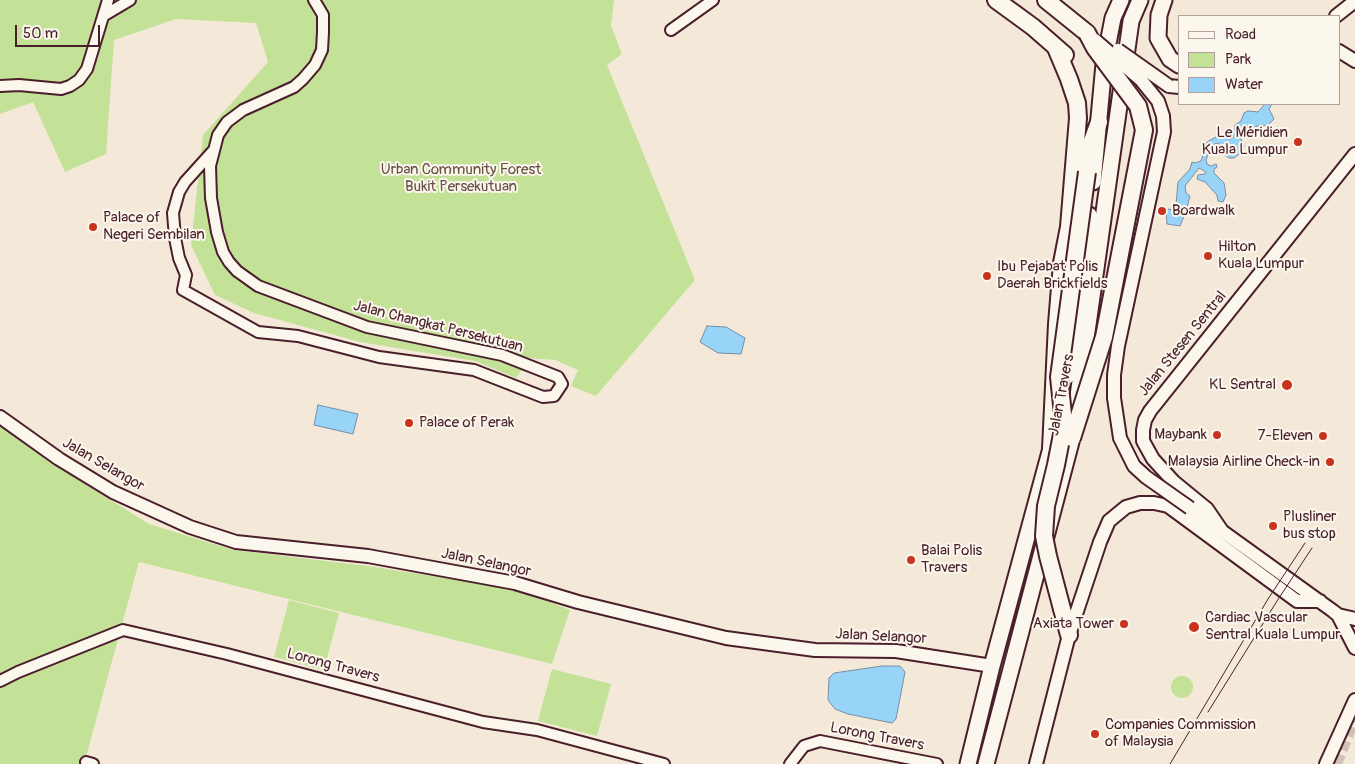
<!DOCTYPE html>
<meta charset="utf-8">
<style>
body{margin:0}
#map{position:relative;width:1355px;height:764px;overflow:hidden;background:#f4e9d8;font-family:Pangolin,sans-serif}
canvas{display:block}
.legend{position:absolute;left:1178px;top:15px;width:162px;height:90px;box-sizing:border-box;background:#fbf7ec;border:1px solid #b4a19f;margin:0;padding:6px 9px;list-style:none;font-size:15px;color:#4a1f2b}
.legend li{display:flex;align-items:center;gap:10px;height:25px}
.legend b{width:25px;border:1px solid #b4a19f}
.scale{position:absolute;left:15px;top:25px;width:85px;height:22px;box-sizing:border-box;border:2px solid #4a1f2b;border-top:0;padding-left:6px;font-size:15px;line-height:18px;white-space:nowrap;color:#4a1f2b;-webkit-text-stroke:4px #fbf7ec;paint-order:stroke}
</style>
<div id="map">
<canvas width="1355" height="764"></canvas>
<ul class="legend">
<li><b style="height:6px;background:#fbf7ec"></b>Road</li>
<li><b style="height:14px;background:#c4e198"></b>Park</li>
<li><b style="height:14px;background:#97d4f8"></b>Water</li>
</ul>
<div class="scale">50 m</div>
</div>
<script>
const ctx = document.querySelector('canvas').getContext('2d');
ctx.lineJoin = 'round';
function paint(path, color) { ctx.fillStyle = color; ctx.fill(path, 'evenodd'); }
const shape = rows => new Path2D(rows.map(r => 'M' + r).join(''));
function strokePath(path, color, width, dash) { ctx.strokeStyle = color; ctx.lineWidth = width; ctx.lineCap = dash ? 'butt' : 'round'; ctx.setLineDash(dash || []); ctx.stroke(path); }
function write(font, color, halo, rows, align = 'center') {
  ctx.font = font + ' Pangolin,sans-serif'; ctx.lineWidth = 4; ctx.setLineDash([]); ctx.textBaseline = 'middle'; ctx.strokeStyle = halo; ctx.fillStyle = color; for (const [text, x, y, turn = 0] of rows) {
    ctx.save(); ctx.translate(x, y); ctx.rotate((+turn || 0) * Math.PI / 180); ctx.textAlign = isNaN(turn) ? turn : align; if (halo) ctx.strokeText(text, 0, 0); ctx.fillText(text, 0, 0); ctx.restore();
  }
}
const green = shape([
 [0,0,614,0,611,25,622,54,607,65,695,280,596,396,571,386,578,370,555,360,530,358,516,378,475,361,360,342,254,313,215,295,191,245,203,135,268,62,256,23,176,19,114,40,106,154,65,172,33,102,0,114],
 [0,426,45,459,149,524,233,550,368,566,515,589,570,610,552,664,139,562,84,764,0,764],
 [289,600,339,613,324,670,274,657],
 [552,669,611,684,597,736,538,721],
 '1171 687a11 11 0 1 1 22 0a11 11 0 1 1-22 0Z'
]);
const water = shape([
 [1265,104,1272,104,1269,109,1274,119,1267,126,1261,125,1243,131,1240,137,1244,146,1241,153,1234,158,1229,158,1224,154,1221,145,1217,143,1213,145,1208,154,1206,160,1207,164,1211,166,1216,164,1217,167,1214,169,1214,173,1224,183,1226,195,1223,202,1218,201,1217,195,1205,182,1197,179,1198,175,1205,174,1206,172,1199,168,1185,186,1186,193,1190,196,1186,211,1180,226,1167,224,1166,213,1168,209,1173,210,1176,205,1178,182,1190,169,1192,162,1195,163,1201,161,1207,142,1216,137,1231,139,1233,137,1235,125,1241,121,1244,113,1248,111,1258,112,1265,104],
 [707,326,726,327,745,338,741,354,718,353,700,342,707,326],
 [318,405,358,414,353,434,314,425,318,405],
 [882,666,900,666,905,672,896,719,892,723,848,714,835,709,828,700,829,678,834,673,882,666]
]);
const minorTunnel = shape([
 [1337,764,1355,719]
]);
const minor = shape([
 [103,16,130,0],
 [671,30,713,0],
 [0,86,19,85,61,89,70,86,79,80,87,69,108,0],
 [213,151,185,182,179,192,173,213,175,238,179,258,186,275,183,290,258,332,298,336,379,357,474,370,543,397,554,396,562,384,558,377,502,355,367,327,258,286,237,271,229,262,223,252,217,232,211,198,210,166,218,135,227,122,243,110,294,87,303,79,315,65,322,50,323,32,323,15,314,0],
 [0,681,18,672,123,630,227,654,483,722,537,730,664,764],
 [86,762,93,764],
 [790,764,804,746,820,741,937,764]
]);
const tertiary = shape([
 [1336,16,1355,1],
 [1339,51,1355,61],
 [1169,86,1179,87],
 [0,417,59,459,113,492,190,527,236,542,368,556,515,583,578,602,726,638,815,650,896,651,992,666],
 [1190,508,1333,611,1338,615,1355,648],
 [1222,531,1207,509,1174,482,1153,459,1143,441,1143,430,1145,420,1150,411,1355,154],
 [1338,615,1355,619],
 [1036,764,1069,635,1100,542,1109,521,1126,507,1140,503,1154,503,1168,506,1297,601,1320,601],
 [1326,764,1355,700]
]);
const secondary = shape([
 [1164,0,1159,15,1158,38,1170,59,1179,65],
 [1093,182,1104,64,1113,18,1121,0],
 [1066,377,1077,316,1089,215],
 [968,764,992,666,1054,437],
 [986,764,1072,438,1131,21,1140,0]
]);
const primary = shape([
 [996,0,1033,27,1065,55],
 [1046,0,1087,33],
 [1087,172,1087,155,1099,122],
 [1051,449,1057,324,1062,263,1069,227,1078,118,1077,103,1069,79,1056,48],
 [1062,609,1069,635]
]);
const tram = shape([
 [1208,712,1277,601,1312,548],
 [1170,764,1268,599,1305,543]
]);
const tertiaryBridge = shape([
 [1095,40,1141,80,1158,101,1163,116,1164,132,1118,346,1114,375,1114,398,1120,438,1134,466,1146,477,1190,508],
 [1118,50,1169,86]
]);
const primaryBridge = shape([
 [1072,438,1104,337,1144,130,1138,106,1095,48,1087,33],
 [1062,609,1048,556,1044,536,1046,506,1056,465,1064,424,1059,377,1087,172]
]);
const markers = [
 [1298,142,5,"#c8321e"],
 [1162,211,5,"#c8321e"],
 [93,227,5,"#c8321e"],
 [1208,256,5,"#c8321e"],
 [987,276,5,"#c8321e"],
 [1287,385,6,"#c8321e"],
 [409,423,5,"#c8321e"],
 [1217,435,5,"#c8321e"],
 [1323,436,5,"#c8321e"],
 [1330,462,5,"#c8321e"],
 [1273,526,5,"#c8321e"],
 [911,560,5,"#c8321e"],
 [1124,624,5,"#c8321e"],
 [1194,627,6,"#c8321e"],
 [1095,734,5,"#c8321e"]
];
const poiNames = [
 ["Le Méridien",1288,133,"right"],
 ["Kuala Lumpur",1288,150,"right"],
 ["Boardwalk",1172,211],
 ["Palace of",103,218],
 ["Negeri Sembilan",103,235],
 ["Hilton",1218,247],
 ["Kuala Lumpur",1218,264],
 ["Ibu Pejabat Polis",997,267],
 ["Daerah Brickfields",997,284],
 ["KL Sentral",1276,385,"right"],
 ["Palace of Perak",419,423],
 ["Maybank",1207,435,"right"],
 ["7-Eleven",1313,436,"right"],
 ["Malaysia Airline Check-in",1320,462,"right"],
 ["Plusliner",1283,517],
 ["bus stop",1283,534],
 ["Balai Polis",921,551],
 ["Travers",921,568],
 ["Cardiac Vascular",1205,618],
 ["Sentral Kuala Lumpur",1205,635],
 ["Axiata Tower",1114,624,"right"],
 ["Companies Commission",1105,725],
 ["of Malaysia",1105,742]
];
const parkNames = [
 ["Urban Community Forest",461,170],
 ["Bukit Persekutuan",461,187]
];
const streetNames = [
 ["Jalan Changkat Persekutuan",438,327,14],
 ["Jalan Stesen Sentral",1183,344,-51],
 ["Jalan Travers",1062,395,-79],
 ["Jalan Selangor",103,465,30],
 ["Jalan Selangor",486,563,12],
 ["Jalan Selangor",881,637,3],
 ["Lorong Travers",333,666,15],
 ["Lorong Travers",877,737,11]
];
paint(green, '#c4e198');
paint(water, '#97d4f8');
strokePath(water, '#788ca6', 1);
strokePath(minorTunnel, '#d2c1b5', 10, [10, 5]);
strokePath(minor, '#4a1f2b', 14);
strokePath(tertiary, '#4a1f2b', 16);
strokePath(secondary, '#4a1f2b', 19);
strokePath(primary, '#4a1f2b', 20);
strokePath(minor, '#fbf7ec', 10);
strokePath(tertiary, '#fbf7ec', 12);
strokePath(secondary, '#fbf7ec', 15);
strokePath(primary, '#fbf7ec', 16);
strokePath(tram, '#4a1f2b', 1);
strokePath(tertiaryBridge, '#4a1f2b', 16, []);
strokePath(primaryBridge, '#4a1f2b', 20, []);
strokePath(tertiaryBridge, '#fbf7ec', 12);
strokePath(primaryBridge, '#fbf7ec', 16);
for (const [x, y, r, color] of markers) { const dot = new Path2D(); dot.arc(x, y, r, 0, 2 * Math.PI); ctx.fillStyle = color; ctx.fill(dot); strokePath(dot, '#fbf7ec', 2); }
write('15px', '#4a1f2b', '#fbf7ec', poiNames, 'left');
write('15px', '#685046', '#fbf7ec', parkNames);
write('15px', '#4a1f2b', '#fbf7ec', streetNames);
</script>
